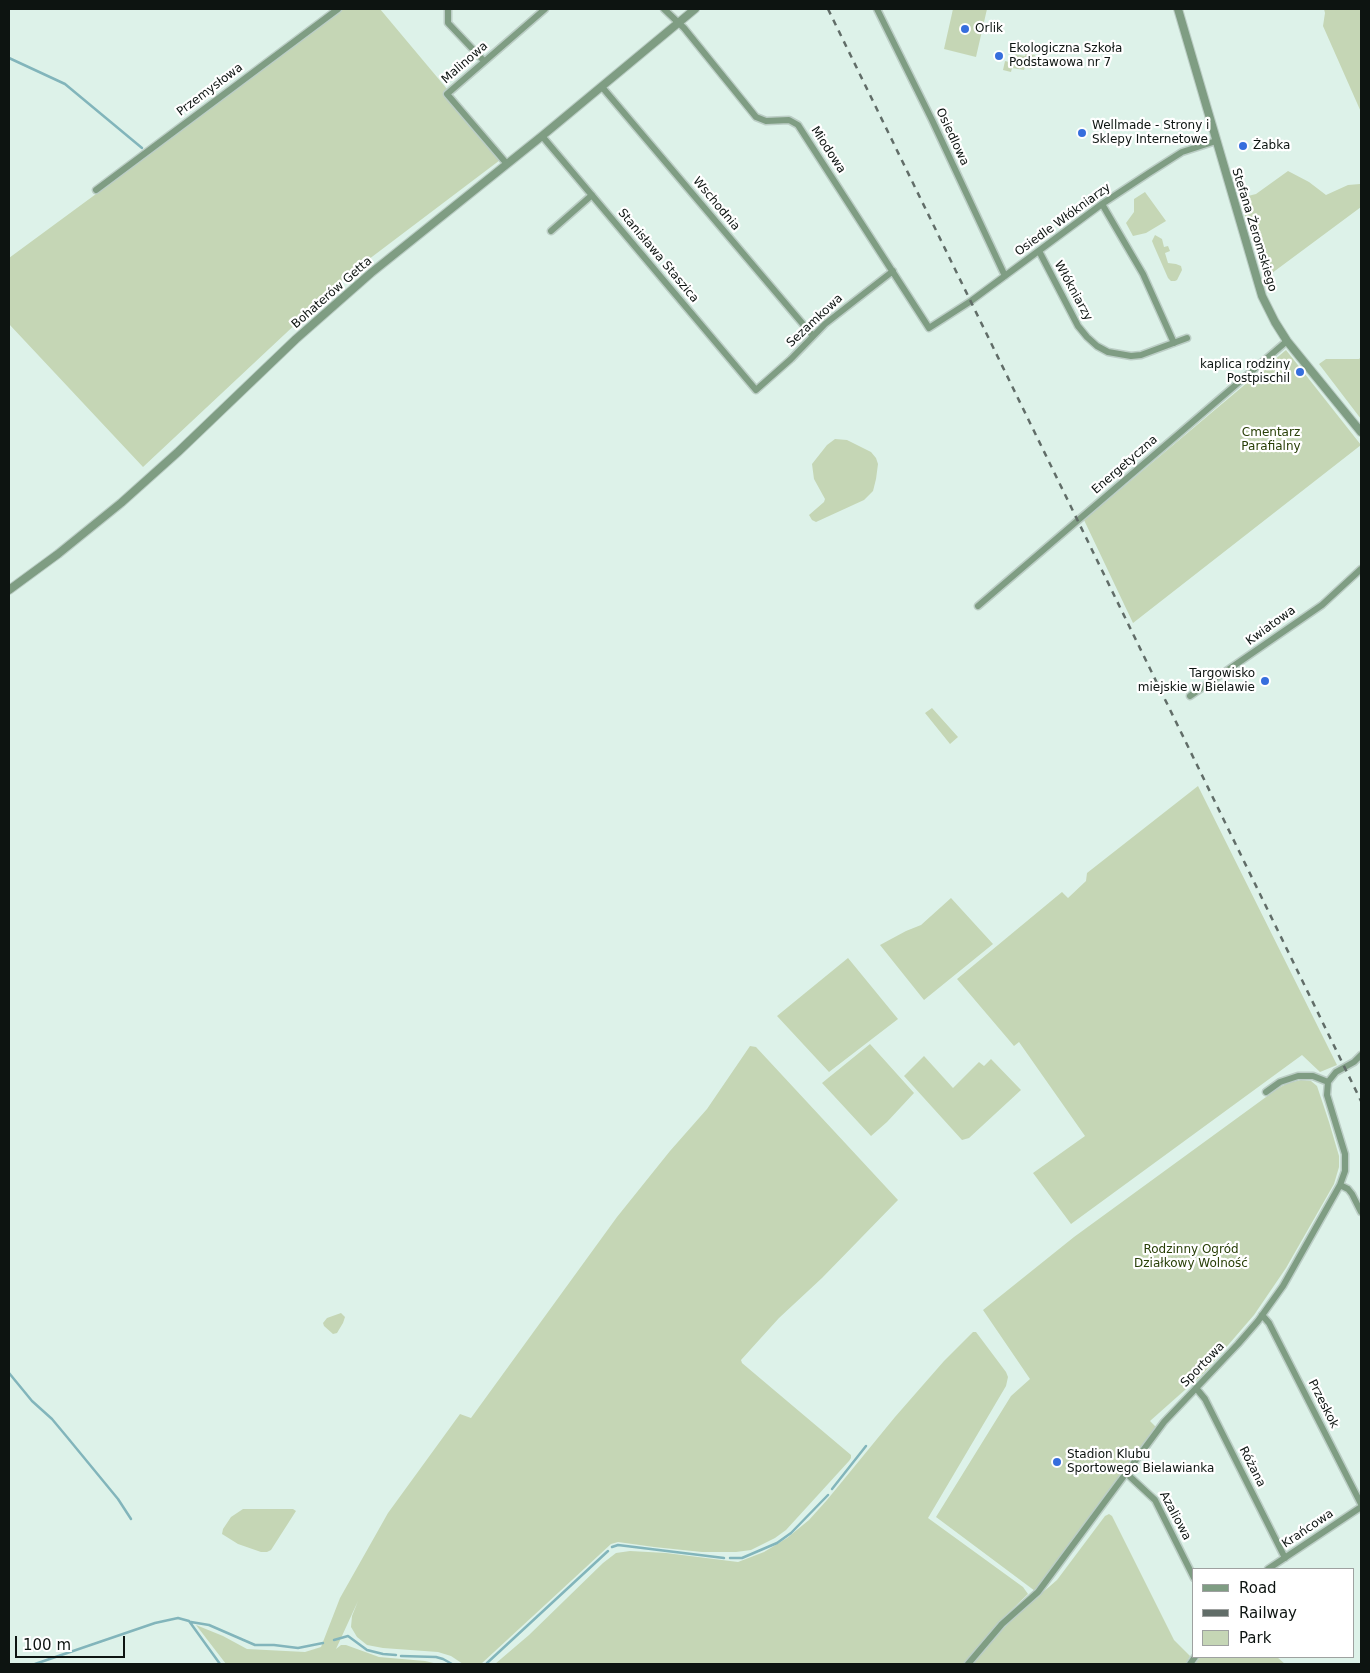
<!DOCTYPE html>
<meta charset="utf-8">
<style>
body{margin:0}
#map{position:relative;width:1370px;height:1673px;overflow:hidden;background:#ddf2e9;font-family:"DejaVu Sans",sans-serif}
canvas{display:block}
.frame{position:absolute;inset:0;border:10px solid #0d1411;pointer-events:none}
.legend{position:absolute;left:1192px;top:1568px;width:162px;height:90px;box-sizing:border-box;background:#fff;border:1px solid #9ea1a0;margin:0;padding:6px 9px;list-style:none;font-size:15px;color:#0d1411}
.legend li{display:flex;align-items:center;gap:10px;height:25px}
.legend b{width:25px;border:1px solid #9ea1a0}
.scale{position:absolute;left:15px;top:1636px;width:110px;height:22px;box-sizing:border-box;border:2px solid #0d1411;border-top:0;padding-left:6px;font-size:15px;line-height:18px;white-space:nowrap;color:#0d1411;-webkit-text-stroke:4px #fff;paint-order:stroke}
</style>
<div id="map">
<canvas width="1370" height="1673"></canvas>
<div class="frame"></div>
<ul class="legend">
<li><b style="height:6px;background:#7f9d83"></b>Road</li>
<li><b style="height:6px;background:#616d68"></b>Railway</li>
<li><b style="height:14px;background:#c5d6b5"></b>Park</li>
</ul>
<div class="scale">100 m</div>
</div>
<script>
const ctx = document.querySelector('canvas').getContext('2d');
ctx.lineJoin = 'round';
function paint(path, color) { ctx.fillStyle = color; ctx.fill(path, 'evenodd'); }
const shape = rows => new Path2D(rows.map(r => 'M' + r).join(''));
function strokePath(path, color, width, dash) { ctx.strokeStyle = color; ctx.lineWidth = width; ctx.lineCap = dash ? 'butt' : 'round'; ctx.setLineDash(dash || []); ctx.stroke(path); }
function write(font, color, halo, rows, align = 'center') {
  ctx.font = font + ' "DejaVu Sans",sans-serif'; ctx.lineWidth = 4.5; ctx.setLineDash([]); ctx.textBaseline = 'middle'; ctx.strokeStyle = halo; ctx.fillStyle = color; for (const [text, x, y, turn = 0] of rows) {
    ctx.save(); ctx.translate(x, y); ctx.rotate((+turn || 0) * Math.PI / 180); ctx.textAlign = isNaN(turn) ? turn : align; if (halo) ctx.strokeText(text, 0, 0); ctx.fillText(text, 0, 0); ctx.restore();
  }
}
const green = shape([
 [342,9,380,9,504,157,348,275,143,467,9,324,9,258,149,155],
 [953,9,987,9,976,57,944,49],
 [1324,9,1360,9,1361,12,1361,112,1323,26,1325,13],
 [1026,53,1035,55,1031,69,1025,67,1024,70,1012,68,1011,72,1003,70,1005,61,1013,63,1015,54,1025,56],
 [1288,171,1309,182,1326,195,1348,185,1360,184,1361,207,1264,279,1238,193,1248,196,1256,194],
 [1145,192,1166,221,1146,233,1133,236,1126,223,1134,212,1134,199],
 [1155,235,1162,239,1164,247,1168,246,1170,251,1165,253,1168,263,1176,264,1181,266,1182,270,1177,280,1175,281,1171,281,1168,278,1154,246,1152,241],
 [1286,350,1361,445,1133,623,1084,520],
 [1361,357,1361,419,1319,364,1326,359,1359,359],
 [835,439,847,440,871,452,876,458,878,464,876,479,873,491,864,500,816,522,812,520,809,515,824,502,825,499,814,479,812,464,827,445],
 [932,708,958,737,950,744,925,713],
 [1198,786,1337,1065,1320,1072,1302,1055,1071,1224,1033,1173,1085,1136,1019,1042,1014,1046,957,979,1062,892,1068,898,1086,881,1087,873],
 [951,898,993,944,924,1000,880,945,906,931,921,925],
 [848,958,898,1019,829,1072,777,1016],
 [870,1044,914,1093,887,1122,871,1136,822,1083],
 [750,1046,756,1047,898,1200,822,1278,779,1318,741,1360,742,1363,851,1455,851,1458,849,1461,786,1530,775,1538,751,1550,736,1552,702,1552,654,1547,618,1542,611,1544,481,1664,463,1664,451,1656,438,1652,383,1648,367,1645,357,1637,351,1627,352,1616,358,1601,336,1649,341,1645,346,1645,379,1657,425,1661,438,1664,226,1664,196,1625,223,1636,247,1649,305,1652,321,1647,340,1598,388,1513,460,1414,471,1418,617,1217,670,1151,707,1109],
 [924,1056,953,1088,979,1062,984,1066,991,1059,1021,1090,969,1138,962,1140,904,1076],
 [1301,1080,1311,1081,1317,1086,1329,1122,1339,1156,1339,1167,1334,1184,1286,1268,1254,1315,1204,1373,1150,1421,1156,1427,1151,1436,1035,1591,936,1517,1011,1396,1030,1379,983,1310,1074,1237,1277,1089,1288,1083],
 [341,1313,345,1317,343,1323,337,1333,333,1334,324,1326,323,1323,327,1318],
 [973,1332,976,1332,1006,1372,1008,1377,1006,1386,928,1518,1023,1587,1028,1594,1001,1620,963,1664,495,1664,529,1635,603,1563,616,1553,630,1551,666,1553,738,1562,764,1552,787,1538,809,1520,827,1500,895,1417,944,1361],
 [243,1509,293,1509,296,1511,271,1550,267,1552,261,1552,238,1544,222,1534,223,1529,231,1517],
 [1109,1514,1112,1516,1174,1640,1190,1656,1186,1664,972,1664,1013,1618,1057,1580,1105,1516],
 [1200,1657,1277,1657,1285,1664,1195,1664]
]);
const stream = shape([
 [9,58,65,84,142,148],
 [9,1373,32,1401,52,1419,67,1437,118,1499,131,1519],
 [832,1489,866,1446],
 [612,1547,618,1545,724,1558],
 [730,1558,742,1558,777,1543,791,1533,828,1495],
 [191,1622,209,1625,255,1645,274,1645,298,1648,323,1643],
 [334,1640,348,1636,367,1650,383,1654,396,1655],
 [401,1656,436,1657,443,1659,452,1664],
 [487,1663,608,1551],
 [35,1664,155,1623,178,1618,189,1621,220,1664]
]);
const minor = shape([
 [448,9,448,23,484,61],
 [664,9,684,28,756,117,766,121,789,120,798,125,929,328,971,301,1102,204,1149,173,1182,152,1216,141],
 [877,9,932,120,1005,276],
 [602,87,813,336],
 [542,136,756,390,791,359,825,324,893,271],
 [507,164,447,94,545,9],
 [96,190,338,9],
 [1102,204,1143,274,1174,343],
 [551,231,592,195],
 [1039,251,1078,326,1087,337,1097,346,1108,352,1131,356,1141,355,1187,338],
 [978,606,1287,341],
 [1190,696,1322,605,1361,569],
 [1266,1092,1280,1082,1298,1076,1313,1076,1328,1082],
 [1340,1185,1348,1189,1352,1194,1361,1212],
 [1262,1315,1269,1323,1361,1504],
 [1196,1388,1205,1399,1285,1558],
 [1126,1473,1155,1500,1194,1578],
 [1268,1569,1361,1507],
 [968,1664,1002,1624,1038,1592,1164,1422,1238,1344,1258,1321,1283,1286,1340,1185,1345,1171,1345,1154,1327,1095,1328,1082,1336,1072,1354,1062,1361,1055],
 [1190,1664,1195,1657]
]);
const tertiary = shape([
 [1178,9,1262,296,1275,322,1287,341,1361,432],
 [9,590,58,554,121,503,178,452,296,339,371,273,542,136,695,9]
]);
const rail = shape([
 [828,9,1361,1101]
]);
const markers = [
 [965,29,5,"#366edd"],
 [999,56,5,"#366edd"],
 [1082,133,5,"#366edd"],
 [1243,146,5,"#366edd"],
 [1300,372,5,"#366edd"],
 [1265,681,5,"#366edd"],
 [1057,1462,5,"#366edd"]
];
const poiNames = [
 ["Orlik",975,29],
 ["Ekologiczna Szkoła",1009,49],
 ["Podstawowa nr 7",1009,63],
 ["Wellmade - Strony i",1092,126],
 ["Sklepy Internetowe",1092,140],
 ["Żabka",1253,146],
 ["kaplica rodziny",1290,365,"right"],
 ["Postpischil",1290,379,"right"],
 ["Targowisko",1255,674,"right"],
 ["miejskie w Bielawie",1255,688,"right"],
 ["Stadion Klubu",1067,1455],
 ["Sportowego Bielawianka",1067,1469]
];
const streetNames = [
 ["Malinowa",465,63,-41],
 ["Przemysłowa",210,90,-37],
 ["Osiedlowa",952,137,65],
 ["Miodowa",828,150,57],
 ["Wschodnia",716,204,50],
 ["Osiedle Włókniarzy",1063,220,-36],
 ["Stefana Żeromskiego",1254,230,73],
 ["Stanisława Staszica",658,256,50],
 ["Włókniarzy",1073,291,61],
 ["Bohaterów Getta",332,293,-41],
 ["Sezamkowa",815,321,-43],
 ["Energetyczna",1125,465,-41],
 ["Kwiatowa",1271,626,-36],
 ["Sportowa",1203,1365,-46],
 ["Przeskok",1323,1404,63],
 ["Różana",1252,1467,63],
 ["Azaliowa",1175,1516,62],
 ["Krańcowa",1308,1529,-34]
];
const parkNames = [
 ["Cmentarz",1271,433],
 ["Parafialny",1271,447],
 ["Rodzinny Ogród",1191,1250],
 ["Działkowy Wolność",1191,1264]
];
paint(green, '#c5d6b5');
strokePath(stream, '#82b5bb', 2.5);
strokePath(minor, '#bccec6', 9);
strokePath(tertiary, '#bccec6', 10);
strokePath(minor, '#7f9d83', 6);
strokePath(tertiary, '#7f9d83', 8);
strokePath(rail, '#616d68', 2.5, [6, 6]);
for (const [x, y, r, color] of markers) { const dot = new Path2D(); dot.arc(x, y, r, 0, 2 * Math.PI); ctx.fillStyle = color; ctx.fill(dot); strokePath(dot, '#fff', 2); }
write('12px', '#0d1411', '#fff', poiNames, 'left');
write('12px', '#0d1411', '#fff', streetNames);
write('12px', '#283f07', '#fff', parkNames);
</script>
